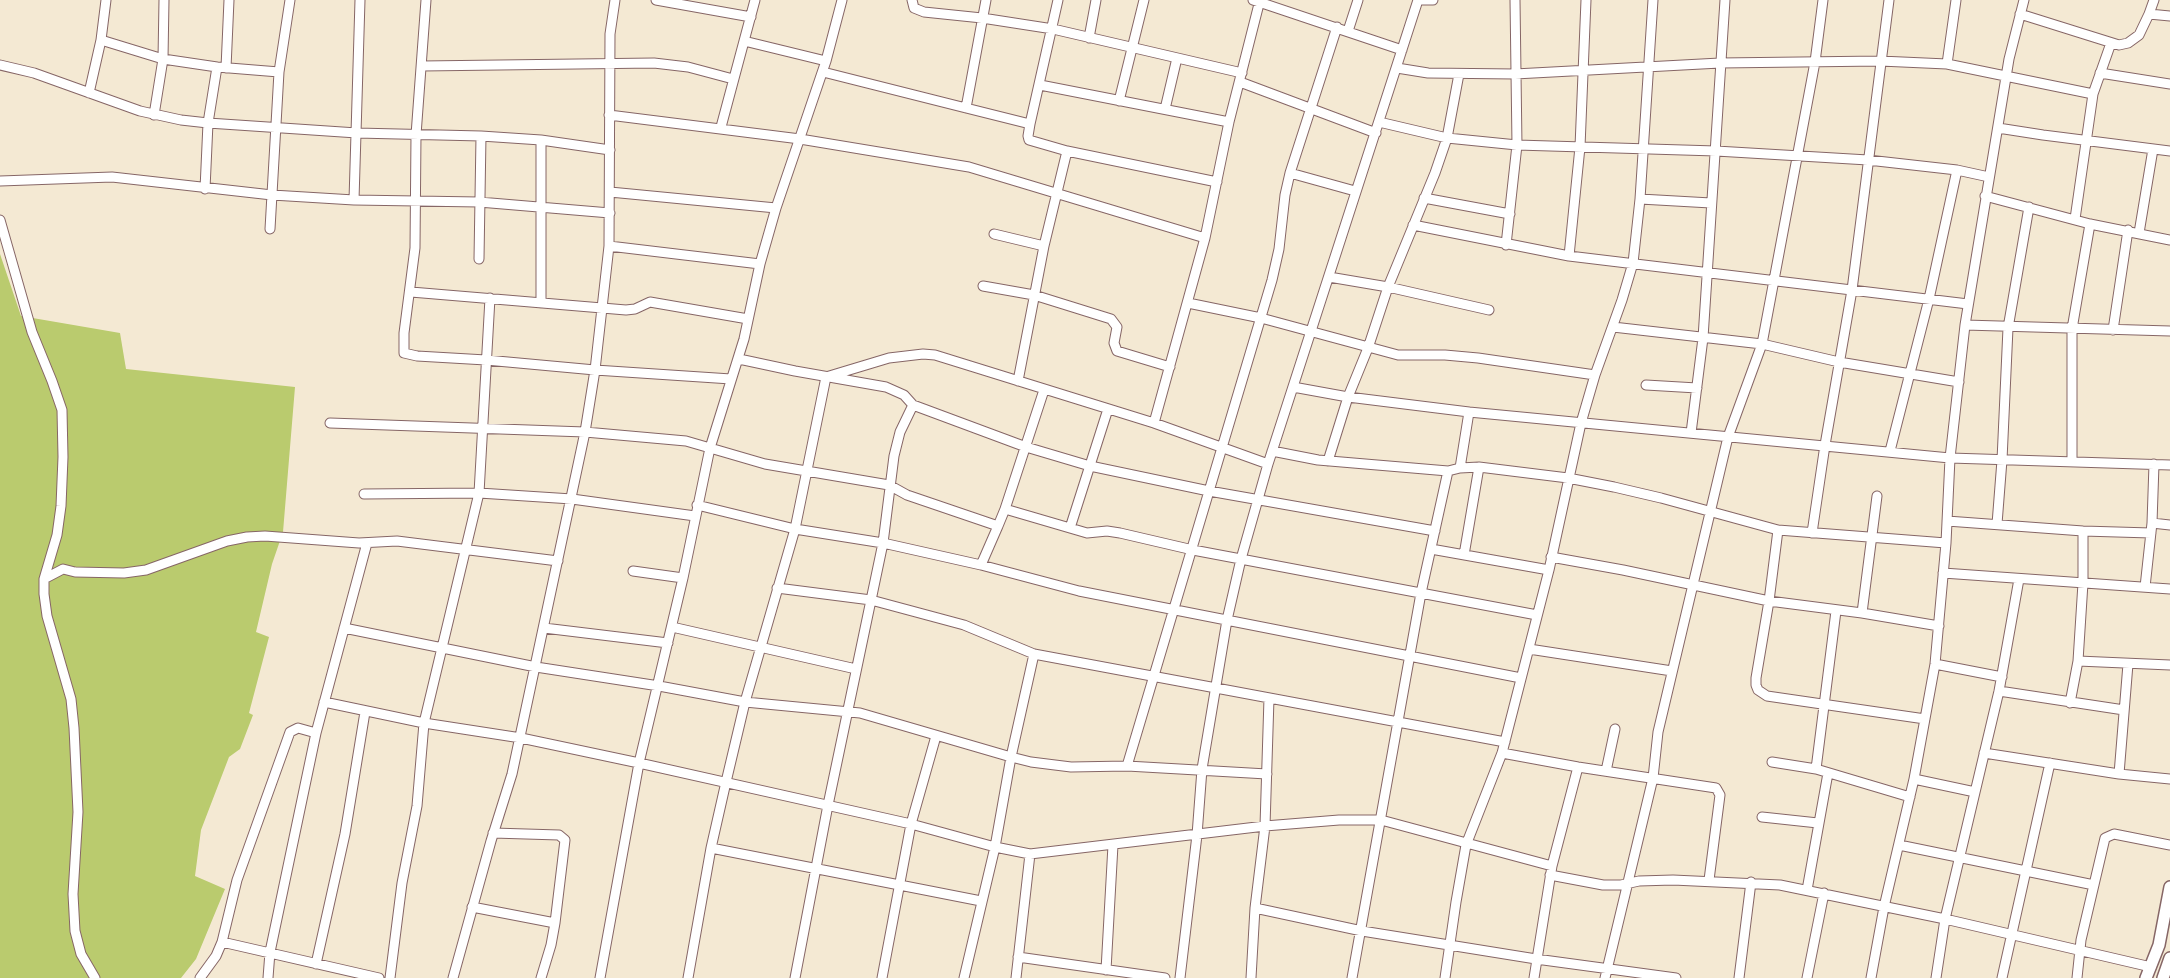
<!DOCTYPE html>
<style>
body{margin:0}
canvas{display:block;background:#f4e9d3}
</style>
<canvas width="2170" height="978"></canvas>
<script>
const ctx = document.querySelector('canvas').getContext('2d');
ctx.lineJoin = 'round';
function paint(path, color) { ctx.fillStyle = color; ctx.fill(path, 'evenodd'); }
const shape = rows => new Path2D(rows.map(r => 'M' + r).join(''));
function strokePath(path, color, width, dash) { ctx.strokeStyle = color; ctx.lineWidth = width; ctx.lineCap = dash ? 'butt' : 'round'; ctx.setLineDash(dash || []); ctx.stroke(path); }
const green = shape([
 [0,254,21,316,120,333,126,369,295,387,283,532,272,564,256,632,269,637,249,713,253,715,240,749,229,757,201,830,195,876,225,889,196,959,181,978,0,978]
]);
const minor = shape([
 [426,0,416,135,415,248,404,333,404,353,417,356,486,360,595,370,731,379],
 [656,0,751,17],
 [912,0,914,8,924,12,982,18,1053,29,1242,73],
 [986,0,966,108,1030,124],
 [1058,0,1030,124,1028,136,1029,140,1067,151,1217,182],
 [1253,0,1402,50],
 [1418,0,1433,0],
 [2020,14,2119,45,2128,43,2139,35,2149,14,2170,16],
 [2149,14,2154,0],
 [1348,31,1358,0],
 [1089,38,1096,0],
 [101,40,163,59,217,67,279,72],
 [744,41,826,61],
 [1947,64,1956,0],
 [0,65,34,73,140,111,181,120,208,123,357,133,481,136,541,140],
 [422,66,654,63,688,67,733,79],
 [226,68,229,0],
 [1397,68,1428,73,1515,74,1720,63,1880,61,1947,64,2093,94],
 [823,72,966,108],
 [2100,73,2170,84],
 [1240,82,1376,133],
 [1040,85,1229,122],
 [89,93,101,40,106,0],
 [1119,101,1144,0],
 [1165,109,1177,58],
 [154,115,163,59,164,0],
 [609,115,800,139,969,167,1205,238],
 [1379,122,1447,138,1517,145,1716,151,1868,160,1957,170,1929,299,1890,451],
 [721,127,755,0],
 [1998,128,2043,135,2170,151],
 [1957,170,1989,177],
 [1290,173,1355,191],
 [0,181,112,177,272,195,354,200,479,202,610,213],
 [205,189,208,123,217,67],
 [610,192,776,208],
 [1985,196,2090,224,2170,240],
 [1424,198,1510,214],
 [1640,199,1711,203],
 [354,200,360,0],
 [2075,219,2093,94,2111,43],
 [0,220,32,332,52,381,62,410,63,457,61,506,57,535,44,579,44,594,47,616,71,699,74,728,78,812,73,894,75,931,81,954,95,978],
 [1413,225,1569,256,1580,147,1586,0],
 [270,229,279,72,290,0],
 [2139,233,2153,149],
 [994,234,1044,246],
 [1506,245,1517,145,1515,0],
 [609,246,760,264],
 [1569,256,1968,304],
 [479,259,481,136],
 [1329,277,1388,287,1489,310],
 [983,286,1034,295,1111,319,1117,327,1114,343,1117,351,1170,367],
 [411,292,626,310,635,309,650,302,748,319],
 [541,303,541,140,610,150],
 [1188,303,1261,318,1398,355,1445,355,1478,358,1595,375],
 [1965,325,2170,331],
 [1613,327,1762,344,1839,362,1959,382],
 [2113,330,2128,230],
 [739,359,795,371,886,387,904,395,913,405,900,432,894,456,883,543,828,805,795,978],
 [1018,381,1044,246,1067,151],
 [1646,385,1697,388],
 [1293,387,1348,397,1469,412,1950,458,2170,465],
 [913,405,1026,447,1090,466,1209,491,1435,531],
 [330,423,585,432,686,441,765,464,889,485,907,495,998,526,1005,509,1087,533,1107,531,1120,533,1193,550,1537,615],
 [1154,423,1205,238,1229,122,1260,0],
 [1691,433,1703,338,1725,0],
 [1272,451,1318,460,1448,471],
 [1328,461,1348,397,1368,348,1388,287,1435,173,1447,138,1459,74],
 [2072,462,2072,329,2090,224],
 [1460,468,1479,467],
 [364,494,479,493,572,499,695,516],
 [697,505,795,529,883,543,981,565,1079,591,1521,678],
 [1005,509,1044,390],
 [1947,521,2083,531,2151,533],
 [2152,523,2170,525],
 [1997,524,2002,460,2008,328,2029,207],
 [1070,528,1108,409],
 [1778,530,1769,601,1756,678,1756,685,1758,690,1767,696,1925,719],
 [1812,533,1825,445,1852,290,1889,0],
 [1431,549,1549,570],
 [1464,555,1479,467,1568,478,1614,487,1661,498,1778,530,1946,543],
 [1551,557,1623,570,1769,601,1862,613,1939,626],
 [981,565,998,526],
 [633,571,683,578],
 [1943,573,2170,589],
 [44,579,63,569,75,572,124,573,146,570,227,541,247,537,265,536,359,543,397,541,558,561],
 [2145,587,2152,523,2154,464],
 [777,588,871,600,964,625,1034,654,1505,742],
 [1862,613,1877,496],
 [672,627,856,669],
 [344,628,536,667,659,686,745,702,860,713,1011,757,1031,762,1071,767,1127,766,1267,774],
 [544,628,668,643],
 [1529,649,1672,671],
 [2078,661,2170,665],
 [1935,664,2002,677],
 [1999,691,2124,710],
 [324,702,424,723,521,738,639,763,911,824,995,847,1030,854,1265,826,1339,820,1381,820,1552,866],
 [2070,703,2078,661,2083,583,2083,531],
 [1502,753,1578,767,1716,788,1720,795,1709,880],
 [1984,753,2119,774,2170,779],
 [1772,762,1816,769,1910,797],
 [1127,766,1272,280,1279,249,1285,195,1290,173,1337,27],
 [1816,769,1836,611],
 [1606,771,1615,729],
 [2119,774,2128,664],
 [1914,779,1975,792],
 [1762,817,1818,823],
 [493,833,559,835,565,840,555,923,551,945,541,978],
 [1899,845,2094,885],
 [711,848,981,901],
 [1550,875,1603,885,1621,885,1639,881,1673,880,1780,885,1945,919,2151,967],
 [1807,890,1828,773],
 [472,907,555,923],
 [1255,908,1362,931,1536,959,1676,978],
 [222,942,379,978],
 [1018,957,1165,978],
 [316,964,345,834,365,712],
 [1106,970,1113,845],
 [200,978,216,956,222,942,237,880,290,732,298,728,316,733],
 [268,978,270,952,316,733,367,543],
 [390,978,402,883,417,806,424,723,479,493,490,298],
 [453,978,491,841,512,774,585,432,595,370,609,246,610,34,615,0],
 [600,978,639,763,683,578,710,448,744,339,760,264,776,208,826,61,842,0],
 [688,978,711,848,726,782,745,702,795,529,826,377,889,358,923,354,935,355,1154,423,1268,464],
 [882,978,911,824,936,736],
 [964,978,995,847,1011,757,1034,654],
 [1016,978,1030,854],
 [1180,978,1197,835,1202,769,1227,620,1241,559,1268,464,1418,0],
 [1251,978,1255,908,1265,826,1269,698],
 [1352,978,1421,593,1448,471,1460,468,1469,412],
 [1445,978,1456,902,1466,845,1502,753,1549,570,1581,423,1595,375,1622,300,1633,263,1640,199,1653,0],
 [1534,978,1552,866,1578,767],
 [1605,978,1653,778,1658,732,1728,437,1762,344,1815,62,1823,0],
 [1739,978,1751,882],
 [1807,978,1824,893],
 [1871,978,1884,907,1914,779,1935,664,1946,543,1950,458,1965,325,2009,59,2024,0],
 [1936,978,1945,919,1999,691,2019,579],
 [2002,978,2050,763],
 [2077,978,2081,940,2105,838,2114,834,2170,845]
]);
const tertiary = shape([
 [2146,978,2159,945,2170,887],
 [2163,978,2170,958]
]);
paint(green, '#bacb6e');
strokePath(minor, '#866666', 11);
strokePath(tertiary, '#866666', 14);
strokePath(minor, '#fff', 9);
strokePath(tertiary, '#fff', 11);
</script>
